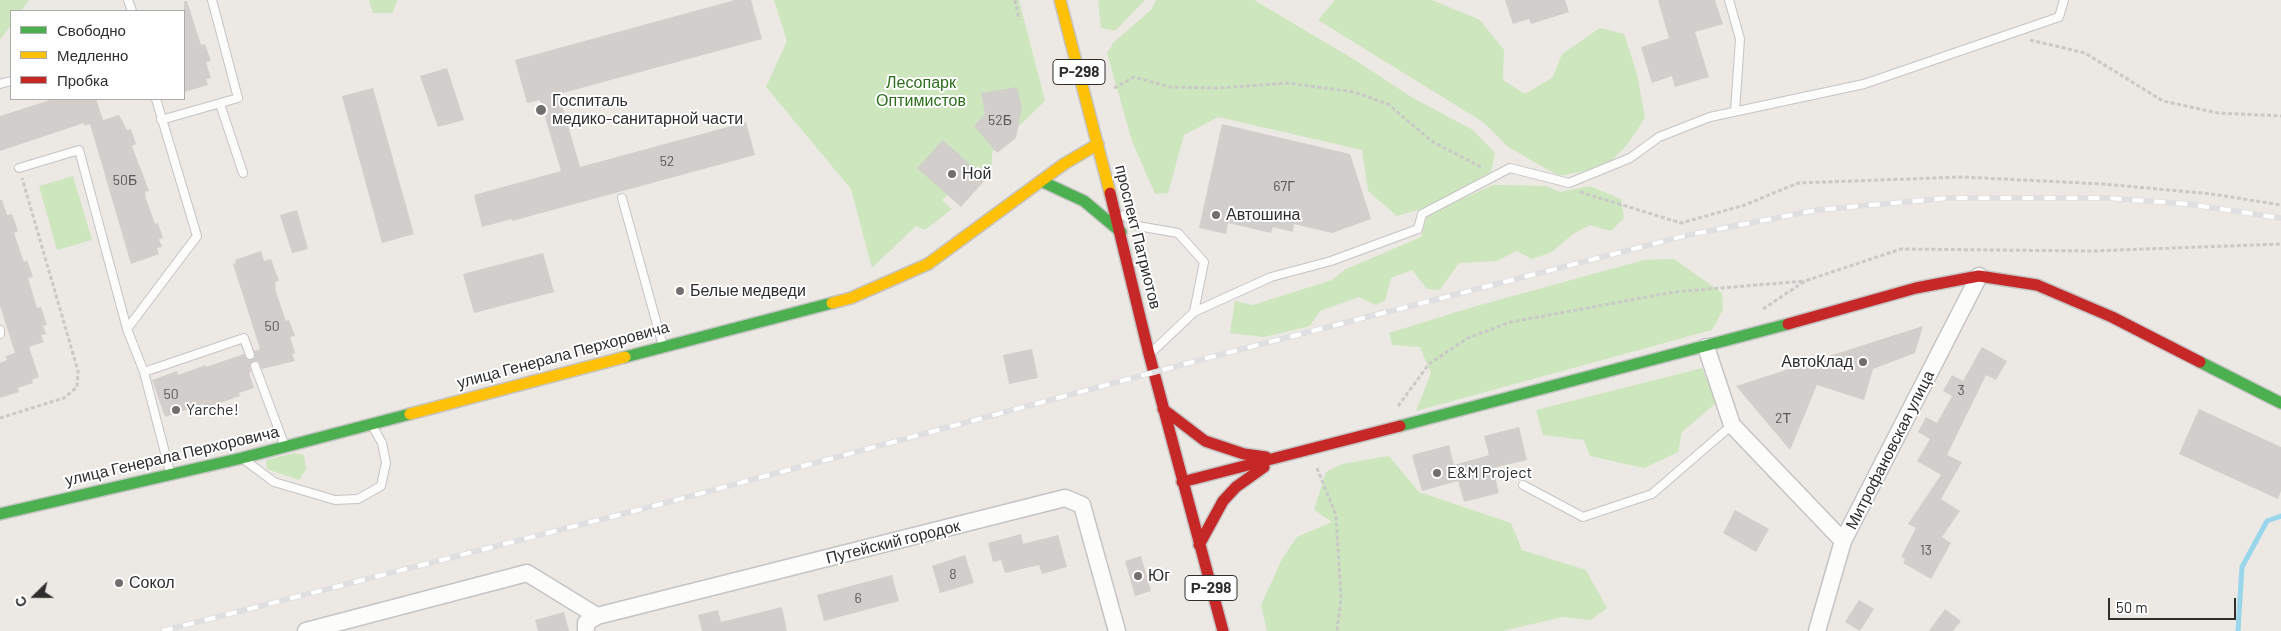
<!DOCTYPE html>
<meta charset="utf-8">
<style>
body{margin:0}
#map{position:relative;width:2281px;height:631px;overflow:hidden;background:#ece8e4;font-family:Barlow,sans-serif}
canvas{display:block}
.legend{position:absolute;left:10px;top:10px;width:175px;height:90px;box-sizing:border-box;background:#fff;border:1px solid #ababab;margin:0;padding:6px 9px;list-style:none;font-size:15px;color:#2e2e2e}
.legend li{display:flex;align-items:center;gap:10px;height:25px}
.legend b{width:25px;border:1px solid #ababab}
.north{position:absolute;left:10px;top:571px;width:50px;height:50px;-webkit-text-stroke:4px #fff;paint-order:stroke;rotate:248deg;font-size:14px;font-weight:700;line-height:20px;text-align:center;color:#2e2e2e}
.north::after{content:'';display:block;margin:auto;width:18px;height:22px;background:#2e2e2e;clip-path:polygon(50% 0,100% 100%,50% 72%,0 100%)}
.scale{position:absolute;left:2108px;top:598px;width:128px;height:22px;box-sizing:border-box;border:2px solid #2e2e2e;border-top:0;padding-left:6px;font-size:15px;line-height:18px;white-space:nowrap;color:#2e2e2e;-webkit-text-stroke:4px #fff;paint-order:stroke}
</style>
<div id="map">
<canvas width="2281" height="631"></canvas>
<ul class="legend">
<li><b style="height:6px;background:#4caf50"></b>Свободно</li>
<li><b style="height:6px;background:#ffc107"></b>Медленно</li>
<li><b style="height:6px;background:#c62828"></b>Пробка</li>
</ul>
<div class="north">С</div>
<div class="scale">50 m</div>
</div>
<script>
const ctx = document.querySelector('canvas').getContext('2d');
ctx.lineJoin = 'round';
function paint(path, color) { ctx.fillStyle = color; ctx.fill(path, 'evenodd'); }
const shape = rows => new Path2D(rows.map(r => 'M' + r).join(''));
function strokePath(path, color, width, dash) { ctx.strokeStyle = color; ctx.lineWidth = width; ctx.lineCap = dash ? 'butt' : 'round'; ctx.setLineDash(dash || []); ctx.stroke(path); }
function write(font, color, halo, rows, align = 'center') {
  ctx.font = font + ' Barlow,sans-serif'; ctx.lineWidth = 4; ctx.setLineDash([]); ctx.textBaseline = 'middle'; ctx.strokeStyle = halo; ctx.fillStyle = color; for (const [text, x, y, turn = 0] of rows) {
    ctx.save(); ctx.translate(x, y); ctx.rotate((+turn || 0) * Math.PI / 180); ctx.textAlign = isNaN(turn) ? turn : align; if (halo) ctx.strokeText(text, 0, 0); ctx.fillText(text, 0, 0); ctx.restore();
  }
}
const green = shape([
 [0,0,29,0,21,11,11,11,11,25,0,40],
 [369,0,398,0,392,13,373,13],
 [774,0,1019,0,1045,101,992,152,992,168,984,173,978,166,942,200,952,209,925,230,916,226,872,268,851,189,766,87,787,41],
 [1098,0,1145,0,1115,31,1101,28],
 [1156,0,1254,0,1355,60,1413,98,1473,130,1495,153,1491,172,1428,207,1397,216,1368,191,1362,150,1218,117,1184,135,1168,193,1155,194,1132,141,1107,53,1114,42,1152,9],
 [1335,0,1432,0,1480,20,1504,50,1503,80,1525,94,1553,77,1562,54,1600,28,1624,34,1637,74,1645,118,1627,145,1605,167,1559,176,1508,147,1483,122,1318,20],
 [73,176,92,240,57,250,39,186],
 [1493,185,1546,186,1560,192,1590,186,1621,199,1624,218,1611,231,1590,225,1573,234,1552,252,1532,259,1517,251,1497,261,1459,263,1440,290,1427,289,1412,270,1391,278,1385,301,1375,305,1359,297,1320,311,1310,326,1264,337,1230,333,1235,301,1253,305,1332,280,1344,270,1421,237,1428,214],
 [1674,259,1722,293,1723,310,1712,330,1416,411,1431,373,1420,347,1392,345,1389,333,1473,307,1644,260],
 [1702,368,1716,403,1682,432,1678,452,1644,468,1590,456,1584,440,1543,435,1536,410],
 [294,453,304,455,306,469,299,480,267,469,266,460],
 [1389,456,1419,492,1511,523,1522,550,1586,570,1607,608,1591,620,1562,617,1503,631,1267,631,1261,605,1283,557,1297,537,1332,522,1314,510,1326,472,1342,464]
]);
const stream = shape([
 [2238,631,2242,567,2267,521,2281,516]
]);
const building = shape([
 [735,0,751,0,762,39,559,94,580,167,746,122,755,155,512,221,512,219,482,227,474,195,561,171,540,100,527,103,515,60],
 [1505,0,1565,0,1569,12,1531,24,1529,19,1513,24],
 [1658,0,1715,0,1723,24,1695,32,1709,77,1675,87,1672,76,1652,83,1641,47,1669,38],
 [184,1,187,1,201,45,205,44,211,61,206,62,211,78,206,79,208,85,184,92],
 [447,68,464,120,438,127,420,76],
 [1017,87,1022,108,1016,138,997,153,974,126,985,114,981,93],
 [373,88,414,234,382,243,342,96],
 [53,99,96,99,103,120,119,115,127,130,131,129,136,144,132,146,149,191,145,192,146,199,155,224,158,223,163,238,159,239,162,247,157,248,159,254,131,264,90,124,84,126,84,123,0,151,0,116],
 [1222,124,1350,154,1371,219,1332,233,1294,224,1293,232,1273,227,1271,233,1228,223,1226,234,1199,228],
 [943,140,986,179,961,207,917,168],
 [0,200,2,200,7,215,12,214,18,231,14,233,24,262,27,260,33,277,28,278,37,308,41,307,47,325,43,326,46,334,41,335,44,342,29,347,39,377,32,380,33,383,18,388,19,392,0,398,0,363,7,360,6,356,15,353,0,306],
 [297,210,308,249,292,253,280,215],
 [261,251,264,261,271,259,279,281,275,282,276,292,286,321,289,320,295,336,290,337,295,353,292,354,295,361,262,369,258,361,253,361,250,365,251,372,249,373,254,388,239,393,240,396,205,408,204,404,165,417,152,380,177,371,178,375,206,365,206,367,244,354,248,360,255,358,254,351,260,349,233,264,236,263,235,260],
 [543,253,554,292,474,313,463,274],
 [1923,326,1915,353,1873,369,1864,400,1817,385,1790,450,1736,386],
 [1982,347,2007,361,1996,380,1986,375,1947,455,1962,462,1941,499,1960,511,1942,537,1951,543,1931,579,1903,563,1905,559,1901,557,1916,528,1908,524,1941,475,1917,461,1930,439,1918,432,1926,417,1937,423,1952,396,1943,391,1952,375,1963,381],
 [1032,349,1038,378,1009,384,1003,355],
 [2199,409,2281,447,2281,491,2278,499,2179,454],
 [1519,427,1527,460,1493,468,1499,493,1464,502,1458,481,1422,491,1412,455,1449,445,1454,465,1489,455,1484,436],
 [1735,510,1769,529,1756,552,1723,533],
 [1021,534,1023,544,1058,535,1067,567,1042,574,1039,565,1005,573,1001,560,993,562,988,543],
 [965,555,974,583,940,593,932,566],
 [1141,556,1151,591,1135,596,1125,561],
 [892,575,899,601,824,621,817,595],
 [1859,600,1874,609,1860,631,1845,622],
 [782,607,787,631,702,631,698,615,718,610,721,622],
 [1945,609,1961,621,1953,631,1929,631],
 [564,612,569,631,538,631,535,620]
]);
const path = shape([
 [1015,0,1019,20],
 [2030,40,2085,53,2163,101,2218,113,2281,116],
 [1114,88,1134,77,1170,87,1218,88,1288,83,1354,92,1388,104,1433,142,1483,168],
 [1580,192,1681,223,1745,205,1798,183,1962,177,2103,184,2212,194,2281,205],
 [1763,309,1805,281,1901,249,2092,251,2281,244],
 [1398,406,1429,364,1468,338,1511,322,1674,292,1805,281],
 [0,418,64,398,77,387,78,371,22,178],
 [1317,468,1336,515,1341,599,1337,631]
]);
const lane = shape([
 [128,0,132,11],
 [1729,0,1740,39,1735,111],
 [0,84,11,81],
 [220,104,243,173],
 [161,120,238,98,212,0],
 [19,168,79,150,127,329,144,372,170,472],
 [622,198,663,346],
 [1124,215,1138,226,1178,233,1204,262,1194,312,1154,350],
 [1194,312,1271,277,1331,261,1418,229,1422,214,1510,168,1569,183,1630,158,1659,137,1710,117,1864,84,2059,17,2064,0],
 [127,329,197,236,156,99],
 [0,330,0,334],
 [255,366,284,444],
 [144,372,244,338,250,355],
 [246,461,274,482,335,500,358,499,381,486,386,463,382,443,373,427],
 [1523,485,1583,517,1652,494,1732,425]
]);
const street = shape([
 [1706,347,1732,425,1843,541],
 [306,631,527,573,597,616],
 [586,631,586,623,597,616,1065,498,1082,505,1117,631],
 [1817,631,1843,541,1979,276]
]);
const fast = shape([
 [1041,181,1084,201,1121,232],
 [625,357,832,303],
 [2200,362,2281,403],
 [1400,426,1788,324],
 [0,514,242,458,410,414]
]);
const slow = shape([
 [1060,0,1110,193],
 [832,303,851,298,928,264,1064,164,1098,144],
 [410,414,625,357]
]);
const jam = shape([
 [1110,193,1149,354,1223,631],
 [1788,324,1916,288,1979,276,2037,285,2112,317,2200,362],
 [1163,409,1205,441,1244,454,1266,457],
 [1182,482,1400,426],
 [1199,545,1223,501,1236,487,1264,467]
]);
const rail = shape([
 [162,631,646,508,1211,357,1688,235,1817,210,1949,198,2106,198,2188,204,2281,218]
]);
const markers = [
 [541,110,6,"#706f6e"],
 [952,174,5,"#706f6e"],
 [1216,215,5,"#706f6e"],
 [680,291,5,"#706f6e"],
 [1863,362,5,"#706f6e"],
 [176,410,5,"#706f6e"],
 [1437,473,5,"#706f6e"],
 [1138,576,5,"#706f6e"],
 [119,583,5,"#706f6e"]
];
const numberNames = [
 ["52Б",1000,120],
 ["52",667,161],
 ["50Б",125,180],
 ["67Г",1284,186],
 ["50",272,326],
 ["3",1961,390],
 ["50",171,394],
 ["2Т",1783,418],
 ["13",1926,550],
 ["8",953,574],
 ["6",858,598]
];
const shields = [
 [1079,72,52],
 [1211,588,52]
];
const shieldNames = [
 ["Р-298",1079,72],
 ["Р-298",1211,588]
];
const parkNames = [
 ["Лесопарк",921,83],
 ["Оптимистов",921,101]
];
const poiNames = [
 ["Госпиталь",552,101],
 ["медико-санитарной части",552,119],
 ["Ной",962,174],
 ["Автошина",1226,215],
 ["Белые медведи",690,291],
 ["АвтоКлад",1853,362,"right"],
 ["Yarche!",186,410],
 ["E&M Project",1447,473],
 ["Юг",1148,576],
 ["Сокол",129,583]
];
const streetNames = [
 ["проспект Патриотов",1138,237,76],
 ["улица Генерала Перхоровича",563,355,-15],
 ["Митрофановская улица",1890,450,-63],
 ["улица Генерала Перхоровича",172,456,-13],
 ["Путейский городок",893,542,-14]
];
paint(green, '#cee6be');
strokePath(stream, '#99d6ec', 5);
paint(building, '#d1cecb');
strokePath(lane, '#c5c4c5', 10);
strokePath(street, '#c5c4c5', 19);
strokePath(fast, '#c5c4c5', 14);
strokePath(slow, '#c5c4c5', 14);
strokePath(jam, '#c5c4c5', 14);
strokePath(path, '#c9c9c8', 3, [4, 2.5]);
strokePath(lane, '#fcfcfb', 8);
strokePath(street, '#fcfcfb', 16);
strokePath(fast, '#4caf50', 11);
strokePath(slow, '#ffc107', 11);
strokePath(jam, '#c62828', 11);
strokePath(rail, '#dfdfe1', 5.5);
strokePath(rail, '#fff', 4, [11]);
for (const [x, y, r, color] of markers) { const dot = new Path2D(); dot.arc(x, y, r, 0, 2 * Math.PI); ctx.fillStyle = color; ctx.fill(dot); strokePath(dot, '#fff', 2); }
write('14px', '#585857', null, numberNames);
for (const [x, y, w] of shields) { const box = new Path2D(); box.roundRect(x - w / 2, y - 12.5, w, 25, 4); ctx.fillStyle = '#fff'; ctx.fill(box); strokePath(box, '#2e2e2e', 1); }
write('bold 15px', '#2e2e2e', null, shieldNames);
write('16px', '#2c6e1b', '#fff', parkNames);
write('16px', '#2e2e2e', '#fff', poiNames, 'left');
write('16px', '#2e2e2e', '#fff', streetNames);
</script>
